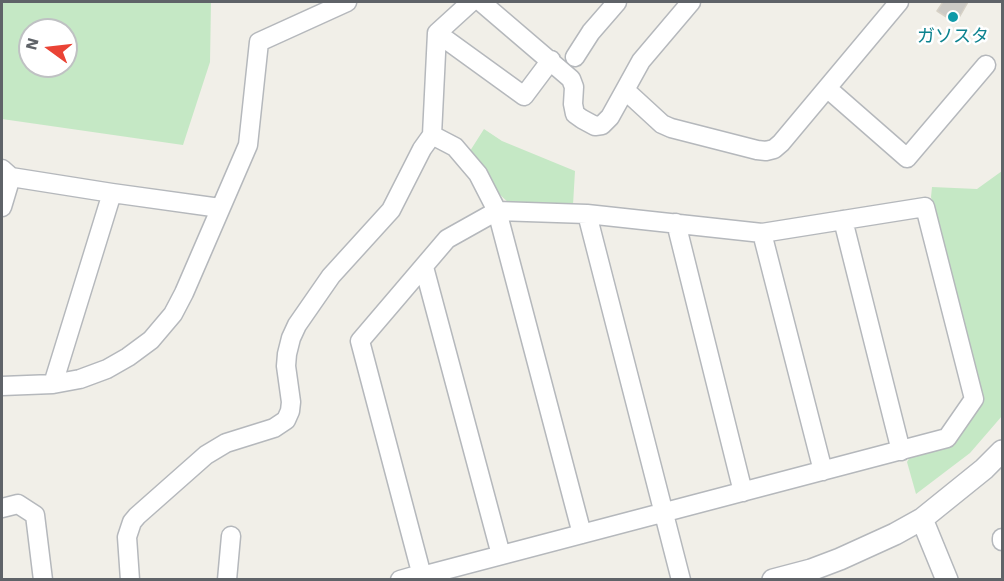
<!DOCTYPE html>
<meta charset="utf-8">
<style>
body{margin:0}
#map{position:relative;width:1004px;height:581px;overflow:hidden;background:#f1efe8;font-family:"Work Sans",sans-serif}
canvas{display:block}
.frame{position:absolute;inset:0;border:3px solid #5f6368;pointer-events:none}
.north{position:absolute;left:18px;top:18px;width:60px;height:60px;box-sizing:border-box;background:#fff;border:2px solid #bfc1c3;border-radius:50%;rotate:285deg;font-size:16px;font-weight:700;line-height:24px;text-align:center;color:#5f6368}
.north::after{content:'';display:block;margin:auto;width:21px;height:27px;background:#ea4335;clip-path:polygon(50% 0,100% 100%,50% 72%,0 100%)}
</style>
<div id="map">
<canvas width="1004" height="581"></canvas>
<div class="frame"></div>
<div class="north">N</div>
</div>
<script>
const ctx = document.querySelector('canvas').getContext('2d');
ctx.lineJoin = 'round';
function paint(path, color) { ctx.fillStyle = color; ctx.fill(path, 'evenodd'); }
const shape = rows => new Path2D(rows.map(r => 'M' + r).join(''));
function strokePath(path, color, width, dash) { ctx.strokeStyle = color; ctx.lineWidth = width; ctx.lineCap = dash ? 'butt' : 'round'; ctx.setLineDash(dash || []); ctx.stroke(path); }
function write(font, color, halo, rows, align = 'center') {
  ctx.font = font + ' "Work Sans","Noto Sans JP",sans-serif'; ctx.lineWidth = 5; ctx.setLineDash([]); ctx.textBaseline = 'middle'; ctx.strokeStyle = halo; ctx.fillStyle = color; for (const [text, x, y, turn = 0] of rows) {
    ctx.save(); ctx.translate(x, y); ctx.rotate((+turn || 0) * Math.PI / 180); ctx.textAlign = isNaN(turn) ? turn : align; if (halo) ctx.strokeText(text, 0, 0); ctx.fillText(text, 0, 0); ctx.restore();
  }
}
const green = shape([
 [2,2,211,2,210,62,183,145,2,119],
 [30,30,66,30,66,66,30,66],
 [484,129,502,141,575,171,573,205,509,203,499,194,487,172,470,151],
 [1002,171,1002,416,970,453,916,494,907,462,910,457,953,446,984,399,931,197,932,187,977,189]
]);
const building = shape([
 [943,2,968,2,956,23,937,11,943,2]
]);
const minor = shape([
 [481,2,571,79,574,87,573,104,575,114,582,119,595,126,602,125,610,117,625,90],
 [691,2,641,61,625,90,662,124,671,128,757,150,766,151,774,149,781,143,899,2],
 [437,33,524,96,551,60],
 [575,57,591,32,617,2],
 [827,88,907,158,986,65],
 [432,135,437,33,471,2],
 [2,169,11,177,112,193,220,208],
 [2,207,11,177],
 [587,214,681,580],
 [843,220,901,451],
 [676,223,743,492],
 [762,233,823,471],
 [424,267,501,555],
 [53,384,112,193],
 [2,386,53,384,80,379,107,369,128,357,151,340,173,314,184,293,248,145,259,42,347,2],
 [2,508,18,504,35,515,43,580],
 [1002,538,1002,541],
 [130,580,127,537,132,522,137,516,206,455,226,443,274,428,286,420,290,411,291,402,286,366,287,354,291,338,297,325,331,276,391,210,422,149,432,135,455,147,478,174,497,211,582,534],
 [227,580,231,536],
 [400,580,414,576,422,576,947,438,974,399,925,207,762,233,587,214,497,211,447,239,360,341,422,576,423,580]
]);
const tertiary = shape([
 [922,519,947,580],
 [773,580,811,570,840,559,895,534,922,519,984,469,1002,451]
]);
const markers = [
 [953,17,6,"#0f9aa8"]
];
const cultureNames = [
 ["ガソスタ",953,37]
];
paint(green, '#c5e8c5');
paint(building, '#cccac5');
strokePath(building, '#d6d1c6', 1.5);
strokePath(minor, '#b5b8bc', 21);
strokePath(tertiary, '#b5b8bc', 24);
strokePath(minor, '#fff', 18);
strokePath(tertiary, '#fff', 21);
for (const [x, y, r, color] of markers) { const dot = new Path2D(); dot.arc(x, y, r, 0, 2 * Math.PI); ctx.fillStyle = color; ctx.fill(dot); strokePath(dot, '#fff', 2); }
write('18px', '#0d838f', '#fff', cultureNames);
</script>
